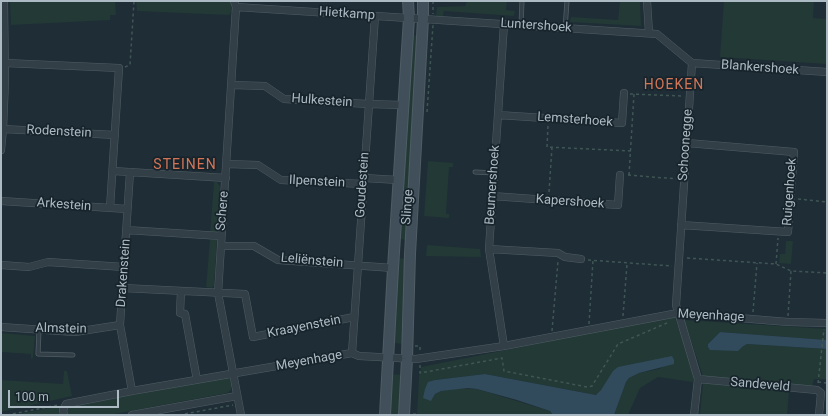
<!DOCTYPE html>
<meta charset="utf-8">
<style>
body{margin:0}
#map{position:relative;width:828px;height:416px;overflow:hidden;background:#1f2d36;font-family:Roboto,sans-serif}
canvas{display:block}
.frame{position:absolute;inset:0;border:2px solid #acbac4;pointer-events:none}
.scale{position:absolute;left:8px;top:390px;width:111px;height:18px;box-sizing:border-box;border:2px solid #acbac4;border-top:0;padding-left:5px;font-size:12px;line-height:14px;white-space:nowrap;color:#acbac4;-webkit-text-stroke:3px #18242b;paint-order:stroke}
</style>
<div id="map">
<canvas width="828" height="416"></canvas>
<div class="frame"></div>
<div class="scale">100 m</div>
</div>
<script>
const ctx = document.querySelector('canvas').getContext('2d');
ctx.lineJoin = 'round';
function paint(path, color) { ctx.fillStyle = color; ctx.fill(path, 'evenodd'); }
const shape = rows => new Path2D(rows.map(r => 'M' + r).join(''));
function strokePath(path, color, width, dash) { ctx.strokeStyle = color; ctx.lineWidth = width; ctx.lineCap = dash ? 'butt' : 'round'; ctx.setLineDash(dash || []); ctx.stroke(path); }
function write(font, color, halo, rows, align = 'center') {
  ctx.font = font + ' Roboto,sans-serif'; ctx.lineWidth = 3.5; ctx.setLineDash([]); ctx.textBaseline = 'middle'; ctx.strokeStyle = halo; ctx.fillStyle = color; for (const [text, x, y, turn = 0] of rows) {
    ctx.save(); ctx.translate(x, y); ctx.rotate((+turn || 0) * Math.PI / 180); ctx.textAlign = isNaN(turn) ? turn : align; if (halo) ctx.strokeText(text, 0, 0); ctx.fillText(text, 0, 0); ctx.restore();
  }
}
const green = shape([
 [10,1,115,1,116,15,110,15,110,20,11,25],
 [136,1,231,1,232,11,229,15,137,11],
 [467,1,507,2,506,10,515,11,514,16,444,11,443,16,436,16,437,7,465,6],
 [620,1,640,1,641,26,570,22,571,17,618,20],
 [724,1,826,1,825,2,814,2,813,18,827,19,827,64,720,57],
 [411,35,421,36,407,240,399,239,412,54],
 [428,161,453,163,453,167,449,167,446,214,449,214,449,218,424,216],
 [214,182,217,182,220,187,217,234,210,234],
 [210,239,217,240,214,285,212,288,206,287],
 [786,241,793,241,791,264,779,263,780,254,785,254],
 [427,245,480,249,481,257,426,256],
 [398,258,405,259,404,344,393,343],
 [671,317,675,318,683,341,693,376,693,382,658,377,640,388,628,415,614,415,626,382,629,378,639,373,659,369,674,360,605,385,599,393,596,395,485,374,435,380,431,401,435,394,441,391,458,388,477,389,550,411,553,415,417,414,419,377,421,367],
 [684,320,827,329,827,340,720,332,708,344,708,347,742,347,747,344,827,349,827,379,814,379,812,387,703,376],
 [1,333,35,336,33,358,31,359,31,354,1,352],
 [64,371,67,371,72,396,1,412,1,380,63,384],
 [389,374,403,375,401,415,387,415],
 [225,377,230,379,232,386,231,390,227,393,109,415,68,415,67,410,70,407],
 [703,383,789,392,787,415,700,415],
 [56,407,59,408,60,415,13,415]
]);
const water = shape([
 [720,332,827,340,827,349,747,344,742,347,738,351,710,350,708,347,708,344],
 [672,356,674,360,674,364,639,373,629,378,626,382,614,415,553,415,550,411,517,400,477,389,468,388,441,391,435,394,431,401,423,398,425,389,428,382,435,380,485,374,596,395,601,390,613,371,618,367]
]);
const path = shape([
 [433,1,433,14],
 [125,67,130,65,134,1],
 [630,94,682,96],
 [427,112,433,25],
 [548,126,547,147,631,151],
 [628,175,678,179],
 [629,175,634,94],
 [549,192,552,147],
 [798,199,827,202],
 [687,258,776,264,791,271,827,273],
 [588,260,672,266],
 [776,264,778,238],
 [753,312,757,263],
 [623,316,627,264],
 [788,316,791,271],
 [589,324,593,260],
 [552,331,558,261],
 [415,346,420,346,420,351],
 [420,365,420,373,502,358,504,371,587,387,592,386,618,344,667,323],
 [818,382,827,383],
 [818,383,824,329],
 [413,414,422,415],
 [7,415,58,405],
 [179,415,233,405]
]);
const lane = shape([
 [521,25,522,1],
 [565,29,567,1],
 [475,172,494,173],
 [39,330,38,354,73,355]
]);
const street = shape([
 [234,1,236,7,218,293,241,415],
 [647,1,649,33],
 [236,7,657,34,692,63,676,305,698,379,694,415],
 [5,63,119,68,110,208],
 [692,63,827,72],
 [232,85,265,86,284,99,368,104,403,105],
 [498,115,622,123,624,93],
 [3,129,115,135],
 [1,150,3,129,5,81,4,1],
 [227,164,258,165,281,180,363,184],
 [113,171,226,178],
 [130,172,120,325,132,391],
 [364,178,398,180],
 [492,196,618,205,620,175],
 [1,201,127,209],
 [681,225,788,232,794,152,687,143],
 [126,230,221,236],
 [221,246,254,246,278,260,393,268],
 [489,249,558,253,565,257,581,259],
 [1,265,29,267,48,262,124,267],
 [123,288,245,294,253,337,354,317],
 [181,291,180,313,185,314,197,380],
 [1,327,75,332,120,325],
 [504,346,489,249,504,24],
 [352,353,375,16],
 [698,379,817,390,821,393,819,415],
 [64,415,63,410,66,404,132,391,352,353,359,356,416,359,504,346,678,313,788,322,827,323],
 [132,415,237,396]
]);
const secondary = shape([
 [385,415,393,268,409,18,408,1],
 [404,415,407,359,410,254,423,19,423,1]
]);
const streetNames = [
 ["Hietkamp",347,14,4],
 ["Luntershoek",536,26,4],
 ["Blankershoek",760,68,4],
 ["Hulkestein",322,101,4],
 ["Lemsterhoek",575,120,4],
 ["Rodenstein",59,132,3],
 ["Schoonegge",686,145,-86],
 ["Ilpenstein",317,182,3],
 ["Goudestein",363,185,-86],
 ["Beumershoek",493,185,-86],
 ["Ruigenhoek",790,192,-86],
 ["Kapershoek",570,202,4],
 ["Arkestein",64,205,4],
 ["Slinge",408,207,-86],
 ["Schere",223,211,-85],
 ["Leliënstein",312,261,5],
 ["Drakenstein",124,273,-86],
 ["Meyenhage",711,316,3],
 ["Kraayenstein",304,327,-11],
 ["Almstein",61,329,1],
 ["Meyenhage",309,361,-10],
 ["Sandeveld",760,385,5]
];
const neighbourhoodNames = [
 ["HOEKEN",674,85],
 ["STEINEN",185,165]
];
paint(green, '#223936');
paint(water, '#314b5c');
strokePath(lane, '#505d65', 5);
strokePath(street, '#505d65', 8);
strokePath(secondary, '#505d65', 12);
strokePath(path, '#405654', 1.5, [3, 3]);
strokePath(lane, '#333f47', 3.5);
strokePath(street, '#333f47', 7);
strokePath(secondary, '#404f5a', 10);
write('13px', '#acbac4', '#18242b', streetNames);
ctx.letterSpacing = '1px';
write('14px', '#d37658', '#18242b', neighbourhoodNames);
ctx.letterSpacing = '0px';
</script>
